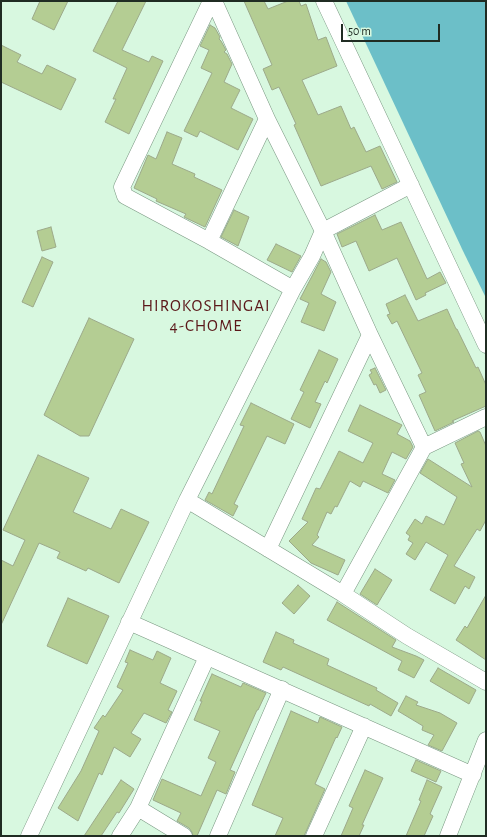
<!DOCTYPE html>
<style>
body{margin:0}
#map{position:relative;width:487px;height:837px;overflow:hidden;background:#d8f8e0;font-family:"Alegreya Sans",sans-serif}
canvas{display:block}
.frame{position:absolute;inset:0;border:2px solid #202c23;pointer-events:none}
.scale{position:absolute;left:341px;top:24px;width:99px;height:18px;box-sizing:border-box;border:2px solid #202c23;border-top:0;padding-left:5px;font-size:12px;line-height:14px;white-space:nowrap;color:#202c23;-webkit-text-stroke:3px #d8f8e0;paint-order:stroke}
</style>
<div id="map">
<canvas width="487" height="837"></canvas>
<div class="frame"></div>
<div class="scale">50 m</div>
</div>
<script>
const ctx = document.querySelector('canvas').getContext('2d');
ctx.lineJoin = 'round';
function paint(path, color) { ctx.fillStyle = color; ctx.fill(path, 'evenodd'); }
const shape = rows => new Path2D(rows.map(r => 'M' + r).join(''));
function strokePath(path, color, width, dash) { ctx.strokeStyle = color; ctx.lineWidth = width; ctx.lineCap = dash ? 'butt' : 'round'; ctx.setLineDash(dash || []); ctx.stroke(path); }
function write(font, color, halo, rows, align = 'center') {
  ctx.font = font + ' "Alegreya Sans",sans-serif'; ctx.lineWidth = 4; ctx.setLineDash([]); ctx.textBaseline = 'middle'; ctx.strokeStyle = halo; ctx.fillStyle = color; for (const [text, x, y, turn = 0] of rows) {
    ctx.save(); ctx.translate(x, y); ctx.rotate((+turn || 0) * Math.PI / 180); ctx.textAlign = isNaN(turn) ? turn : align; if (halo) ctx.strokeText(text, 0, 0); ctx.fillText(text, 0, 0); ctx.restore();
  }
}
const water = shape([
 [346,1,486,1,486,298,463,251]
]);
const building = shape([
 [40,1,68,1,54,30,32,19,40,1],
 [118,1,146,1,122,50,149,62,152,56,163,61,129,134,105,122,116,99,113,99,127,68,93,51,118,1],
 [244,1,264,1,268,9,288,1,299,1,301,6,306,4,318,40,326,37,337,66,302,80,318,115,341,106,351,129,354,127,366,152,380,146,397,182,382,189,371,166,321,186,294,125,296,124,279,87,272,90,263,69,272,65,244,1],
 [210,25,215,28,220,37,219,39,221,41,226,50,224,52,227,54,232,64,224,82,240,90,231,108,253,119,238,150,200,131,197,137,184,131,212,73,201,68,209,50,200,46,210,25],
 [1,45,21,55,17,62,42,74,47,65,76,79,61,110,1,82,1,45],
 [167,132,182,138,172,164,195,174,194,177,222,190,205,227,184,217,186,214,156,201,157,199,134,188,148,155,156,159,167,132],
 [234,210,249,217,238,246,221,237,234,210],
 [375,215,382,230,401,222,427,279,440,272,446,283,425,293,426,295,416,300,397,258,369,271,356,241,342,247,337,234,375,215],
 [51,227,56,247,42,251,37,231,51,227],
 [276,244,301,256,292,272,267,260,276,244],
 [42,257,53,262,33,307,22,302,42,257],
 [321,259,326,262,331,272,321,294,336,302,324,331,301,322,309,303,300,299,321,259],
 [405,295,418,321,447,309,456,329,457,329,476,368,478,367,486,385,486,406,452,421,454,422,435,431,419,395,426,392,418,375,422,373,397,321,392,324,387,315,390,314,386,304,405,295],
 [89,318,134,339,89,436,80,436,44,415,89,318],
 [319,350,338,359,327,383,325,381,315,402,321,404,310,428,291,419,304,392,300,390,319,350],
 [375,368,386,390,380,393,376,384,374,385,369,375,372,373,370,370,375,368],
 [251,403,294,424,285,444,267,436,234,504,238,506,233,516,205,500,209,492,212,494,244,426,240,425,251,403],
 [360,405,402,425,397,434,410,441,413,447,406,459,392,452,382,474,395,480,388,493,363,481,360,487,350,481,337,507,335,506,331,514,327,512,317,535,319,537,312,545,345,560,338,575,311,563,289,541,308,522,302,519,316,488,320,489,339,451,363,463,373,443,348,431,360,405],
 [478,431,480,432,486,446,486,520,480,531,477,529,454,566,475,577,469,589,465,586,455,604,430,590,448,555,426,542,415,560,406,554,413,543,408,540,410,536,406,533,415,519,422,524,426,516,444,525,457,497,420,473,428,459,472,487,461,464,464,463,455,443,478,431],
 [38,455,89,478,73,512,111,529,121,509,149,522,119,583,88,568,86,571,57,558,60,552,39,543,1,625,1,560,13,566,25,540,3,530,38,455],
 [375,569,392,580,377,605,360,594,375,569],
 [298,585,310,596,294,614,282,603,298,585],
 [486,595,486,660,456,640,465,626,467,628,486,595],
 [68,598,109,616,87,664,47,646,68,598],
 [337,602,396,640,392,647,416,656,424,660,414,678,398,670,402,661,327,620,337,602],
 [276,632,294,640,293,643,329,659,327,665,377,688,376,690,398,703,391,716,370,704,369,706,283,667,281,670,263,662,276,632],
 [130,650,153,660,157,651,171,658,160,683,177,691,168,710,172,712,166,723,144,713,131,733,141,739,130,757,114,747,102,775,99,773,78,821,58,808,81,771,99,731,94,728,103,715,105,717,123,690,117,687,128,663,125,662,130,650],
 [438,668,476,690,469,704,430,681,438,668],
 [212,674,241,687,243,683,266,693,258,710,257,710,230,770,235,772,226,794,217,790,197,836,193,836,192,832,189,828,177,821,181,813,153,800,162,779,201,796,216,762,208,758,220,731,194,720,202,701,200,701,212,674],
 [406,696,418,702,416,705,440,713,457,723,442,751,428,745,434,735,422,730,423,726,398,711,406,696],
 [291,711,318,723,320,717,342,727,337,738,336,737,315,784,325,789,304,836,275,836,283,818,252,805,291,711],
 [416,760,441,771,436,782,411,771,416,760],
 [365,770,383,778,362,825,364,825,359,836,341,836,353,808,349,806,365,770],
 [121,780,134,789,119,813,117,812,101,836,84,836,121,780],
 [427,780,442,787,430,814,433,816,424,836,406,836,421,801,419,800,427,780]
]);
const minor = shape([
 [211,1,122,187,125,196,209,241,293,289],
 [214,1,267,119,323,231,370,335,424,447],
 [324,1,486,345],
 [209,241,267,119],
 [187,500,343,594,424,447,486,417],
 [268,549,370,335],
 [343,594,407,636,486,682],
 [129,622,473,775],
 [138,808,207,657],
 [29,836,187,500,293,289,312,256,323,231,411,185],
 [120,836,138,808,184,836],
 [218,836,282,689],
 [314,836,364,726],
 [448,836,486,740]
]);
const neighbourhoodNames = [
 ["HIROKOSHINGAI",206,306],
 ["4-CHOME",206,326]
];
paint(water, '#6cbfc8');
paint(building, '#b4cd93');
strokePath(building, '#9ca98a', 1);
strokePath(minor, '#799781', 17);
strokePath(minor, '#fff', 16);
ctx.letterSpacing = '1px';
write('17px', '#5b1719', '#d8f8e0', neighbourhoodNames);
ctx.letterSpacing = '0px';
</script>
